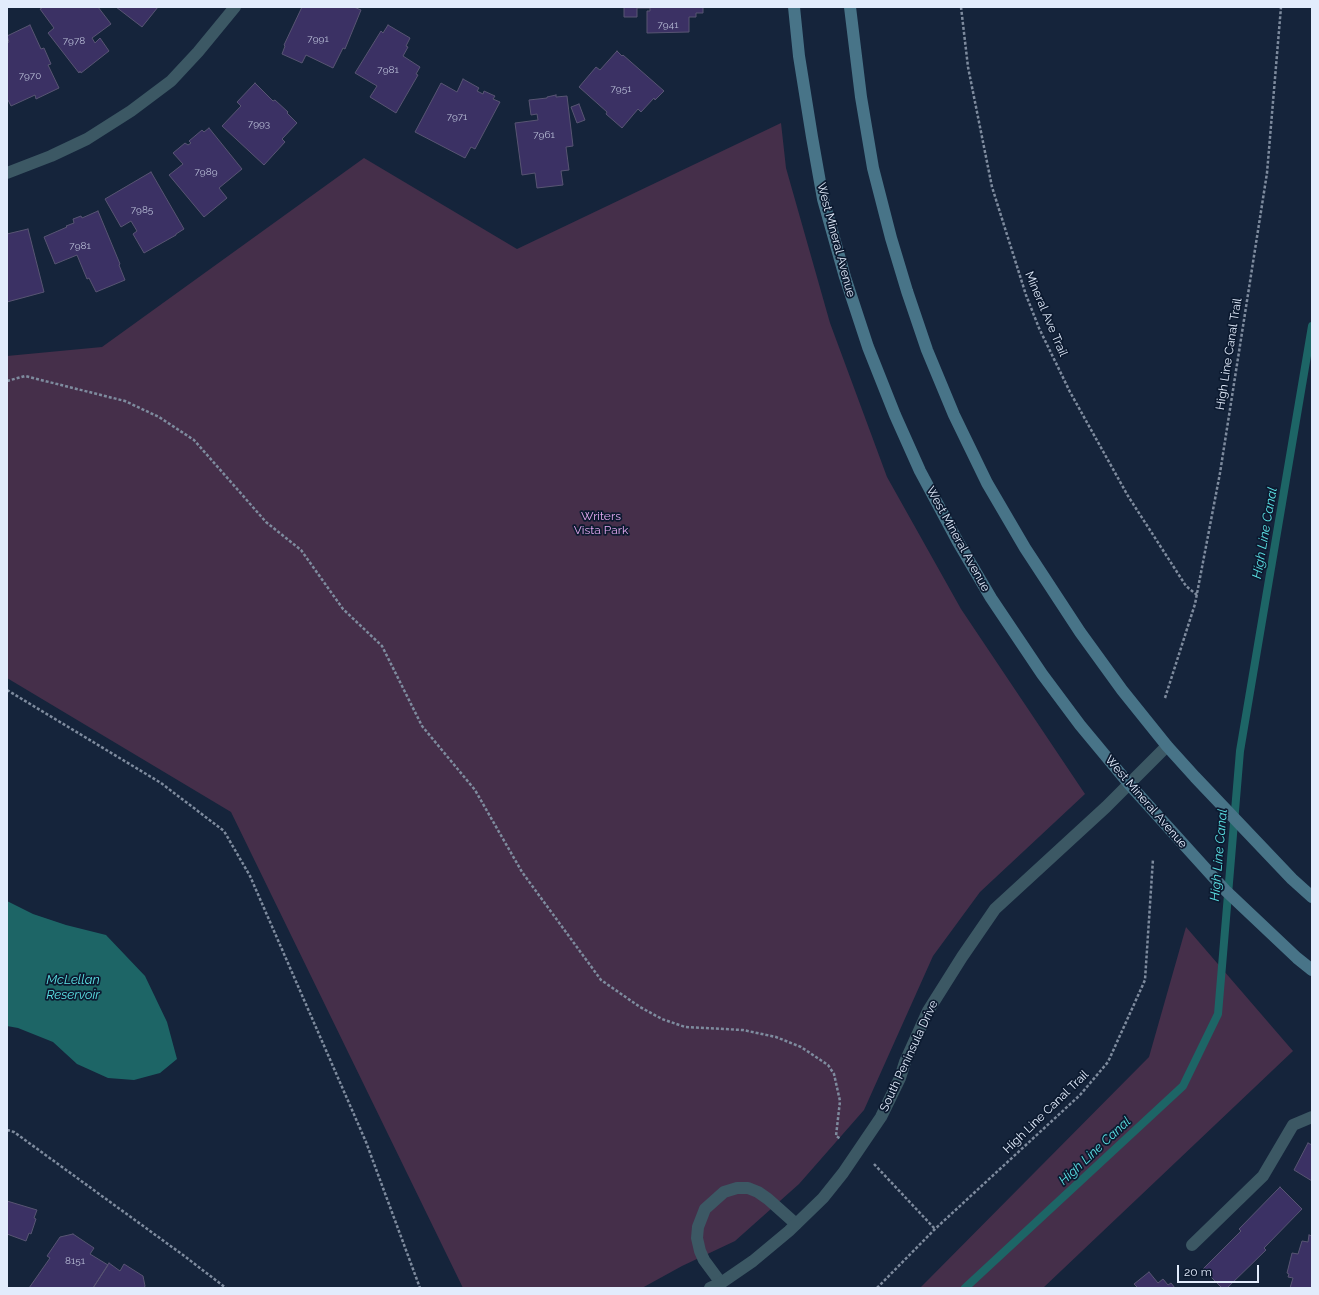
<!DOCTYPE html>
<style>
body{margin:0}
#map{position:relative;width:1319px;height:1295px;overflow:hidden;background:#15243b;font-family:Raleway,sans-serif}
canvas{display:block}
.frame{position:absolute;inset:0;border:8px solid #e2ecfc;pointer-events:none}
.scale{position:absolute;left:1177px;top:1265px;width:82px;height:18px;box-sizing:border-box;border:2px solid #e2ecfc;border-top:0;padding-left:5px;font-size:12px;line-height:14px;white-space:nowrap;color:#e2ecfc;-webkit-text-stroke:3px #0c1a30;paint-order:stroke}
</style>
<div id="map">
<canvas width="1319" height="1295"></canvas>
<div class="frame"></div>
<div class="scale">20 m</div>
</div>
<script>
const ctx = document.querySelector('canvas').getContext('2d');
ctx.lineJoin = 'round';
function paint(path, color) { ctx.fillStyle = color; ctx.fill(path, 'evenodd'); }
const shape = rows => new Path2D(rows.map(r => 'M' + r).join(''));
function strokePath(path, color, width, dash) { ctx.strokeStyle = color; ctx.lineWidth = width; ctx.lineCap = dash ? 'butt' : 'round'; ctx.setLineDash(dash || []); ctx.stroke(path); }
function write(font, color, halo, rows, align = 'center') {
  ctx.font = font + ' Raleway,sans-serif'; ctx.lineWidth = 3.5; ctx.setLineDash([]); ctx.textBaseline = 'middle'; ctx.strokeStyle = halo; ctx.fillStyle = color; for (const [text, x, y, turn = 0] of rows) {
    ctx.save(); ctx.translate(x, y); ctx.rotate((+turn || 0) * Math.PI / 180); ctx.textAlign = isNaN(turn) ? turn : align; if (halo) ctx.strokeText(text, 0, 0); ctx.fillText(text, 0, 0); ctx.restore();
  }
}
const green = shape([
 [781,123,786,168,830,323,887,477,961,609,1085,794,980,892,933,956,864,1110,799,1184,735,1241,682,1266,642,1288,463,1288,231,812,7,678,7,356,102,347,364,158,517,249],
 [1186,927,1293,1051,1043,1288,920,1288,1149,1057]
]);
const water = shape([
 [7,901,33,914,66,925,106,935,145,976,167,1022,177,1059,160,1073,134,1080,108,1078,77,1064,53,1042,18,1028,7,1026]
]);
const stream = shape([
 [965,1288,1183,1086,1218,1014,1240,751,1312,326]
]);
const building = shape([
 [41,7,98,7,111,24,92,38,95,43,100,38,109,51,81,73,80,71,79,73,48,33,54,28,40,9,42,8,41,7],
 [116,7,158,7,142,27,116,7],
 [302,7,354,7,361,10,345,49,343,48,333,68,306,55,302,63,282,54,285,46,284,45,302,7],
 [624,7,703,7,703,13,696,13,696,17,689,17,689,32,647,33,647,11,650,11,650,8,637,8,637,17,624,17,624,7],
 [30,25,41,49,44,48,51,64,48,65,59,88,36,99,35,95,11,106,8,100,7,101,7,43,9,42,7,36,30,25],
 [388,25,410,38,406,46,408,47,403,56,420,67,416,74,418,75,396,113,370,97,377,86,355,73,381,31,383,33,388,25],
 [617,51,622,56,623,55,664,91,655,100,654,98,641,112,638,109,622,128,606,114,607,112,579,87,596,67,600,70,617,51],
 [463,79,479,88,477,91,483,94,484,91,495,96,493,99,500,102,475,149,471,147,465,158,415,132,441,83,457,92,463,79],
 [255,83,273,101,275,100,288,112,287,113,297,123,282,139,285,142,264,165,222,126,241,106,237,102,255,83],
 [556,95,556,97,567,96,573,146,566,147,569,170,561,171,563,185,537,188,535,173,522,175,515,123,538,120,537,114,531,115,529,100,547,98,547,97,556,95],
 [579,104,585,120,577,123,571,107,579,104],
 [209,128,242,169,219,188,227,198,204,217,169,175,183,164,173,153,185,143,188,145,191,143,189,141,202,130,204,132,209,128],
 [151,172,184,229,176,234,176,235,144,253,133,234,137,231,131,221,121,227,105,199,151,172],
 [98,211,120,264,119,265,125,280,96,292,89,278,87,279,77,255,55,264,44,237,67,227,66,226,74,223,73,219,81,216,82,218,98,211],
 [28,229,44,292,7,302,7,234,28,229],
 [1308,1143,1312,1145,1312,1181,1294,1170,1308,1143],
 [1280,1187,1302,1209,1264,1248,1266,1250,1227,1288,1222,1288,1203,1269,1241,1231,1239,1229,1280,1187],
 [7,1201,37,1210,34,1218,36,1219,31,1234,29,1233,26,1241,7,1234,7,1201],
 [73,1234,94,1248,90,1254,108,1265,93,1288,29,1288,50,1258,47,1256,60,1237,73,1234],
 [1309,1235,1312,1236,1312,1288,1290,1288,1293,1278,1288,1277,1289,1274,1287,1273,1292,1253,1298,1254,1302,1241,1308,1242,1309,1235],
 [109,1263,120,1271,124,1264,143,1276,145,1286,144,1288,93,1288,109,1263],
 [1149,1272,1158,1283,1163,1279,1168,1285,1171,1283,1175,1288,1135,1288,1137,1287,1134,1284,1149,1272]
]);
const path = shape([
 [961,7,968,67,992,187,1026,295,1039,328,1070,392,1128,496,1186,586,1197,595],
 [7,381,25,376,125,401,159,417,194,440,266,522,301,550,343,609,382,646,422,726,475,790,522,872,601,980,640,1007,662,1019,685,1027,743,1030,776,1037,801,1047,828,1065,834,1074,840,1101,836,1136,841,1139],
 [7,690,161,783,224,831,250,876,366,1142,420,1288],
 [1165,698,1195,604,1220,473,1267,173,1281,7],
 [7,1130,14,1132,183,1255,226,1288],
 [874,1164,935,1229],
 [877,1288,935,1229,1080,1095,1108,1062,1145,980,1153,859]
]);
const service = shape([
 [721,1283,704,1260,700,1251,697,1238,698,1227,705,1209,724,1192,737,1188,748,1188,758,1192,768,1199,796,1224]
]);
const minor = shape([
 [7,173,51,156,87,139,131,111,171,81,198,52,235,7],
 [1192,1245,1263,1176,1293,1125,1312,1117],
 [710,1288,721,1283,753,1261,789,1231,823,1198,843,1173,881,1117,900,1078,905,1062,928,1011,962,957,995,909,1106,807,1167,746]
]);
const secondary = shape([
 [794,7,799,56,812,137,823,199,845,277,868,347,895,415,920,471,958,542,991,598,1042,674,1080,725,1129,784,1225,890,1297,958,1312,970],
 [850,7,861,97,873,168,891,238,907,291,927,350,954,415,987,483,1025,548,1080,632,1122,690,1167,746,1195,777,1292,879,1312,897]
]);
const numberNames = [
 ["7941",668,25],
 ["7991",318,39],
 ["7978",74,41],
 ["7981",388,70],
 ["7970",30,76],
 ["7951",621,89],
 ["7971",457,117],
 ["7993",259,124],
 ["7961",544,135],
 ["7989",206,172],
 ["7985",142,210],
 ["7981",80,246],
 ["8151",75,1261]
];
const streetNames = [
 ["West Mineral Avenue",836,240,75],
 ["Mineral Ave Trail",1046,314,67],
 ["High Line Canal Trail",1229,354,-81],
 ["West Mineral Avenue",958,539,61],
 ["West Mineral Avenue",1146,802,49],
 ["South Peninsula Drive",909,1056,-65],
 ["High Line Canal Trail",1046,1112,-44]
];
const parkNames = [
 ["Writers",601,516],
 ["Vista Park",601,530]
];
const waterNames = [
 ["High Line Canal",1265,533,-80],
 ["High Line Canal",1219,855,-85],
 ["McLellan",73,980],
 ["Reservoir",73,995],
 ["High Line Canal",1095,1151,-43]
];
paint(green, '#452f4a');
paint(water, '#1d6566');
strokePath(stream, '#1d6566', 8);
paint(building, '#3b3164');
strokePath(building, '#585573', 1);
strokePath(path, '#7e8b9e', 2.5, [3, 2]);
strokePath(service, '#3c5864', 12);
strokePath(minor, '#3c5864', 12);
strokePath(secondary, '#487488', 12);
write('10px', '#b8bdd6', null, numberNames);
write('12px', '#e2ecfc', '#0c1a30', streetNames);
write('12px', '#e4a9f0', '#0c1a30', parkNames);
write('italic 13px', '#5ce2e5', '#0c1a30', waterNames);
</script>
